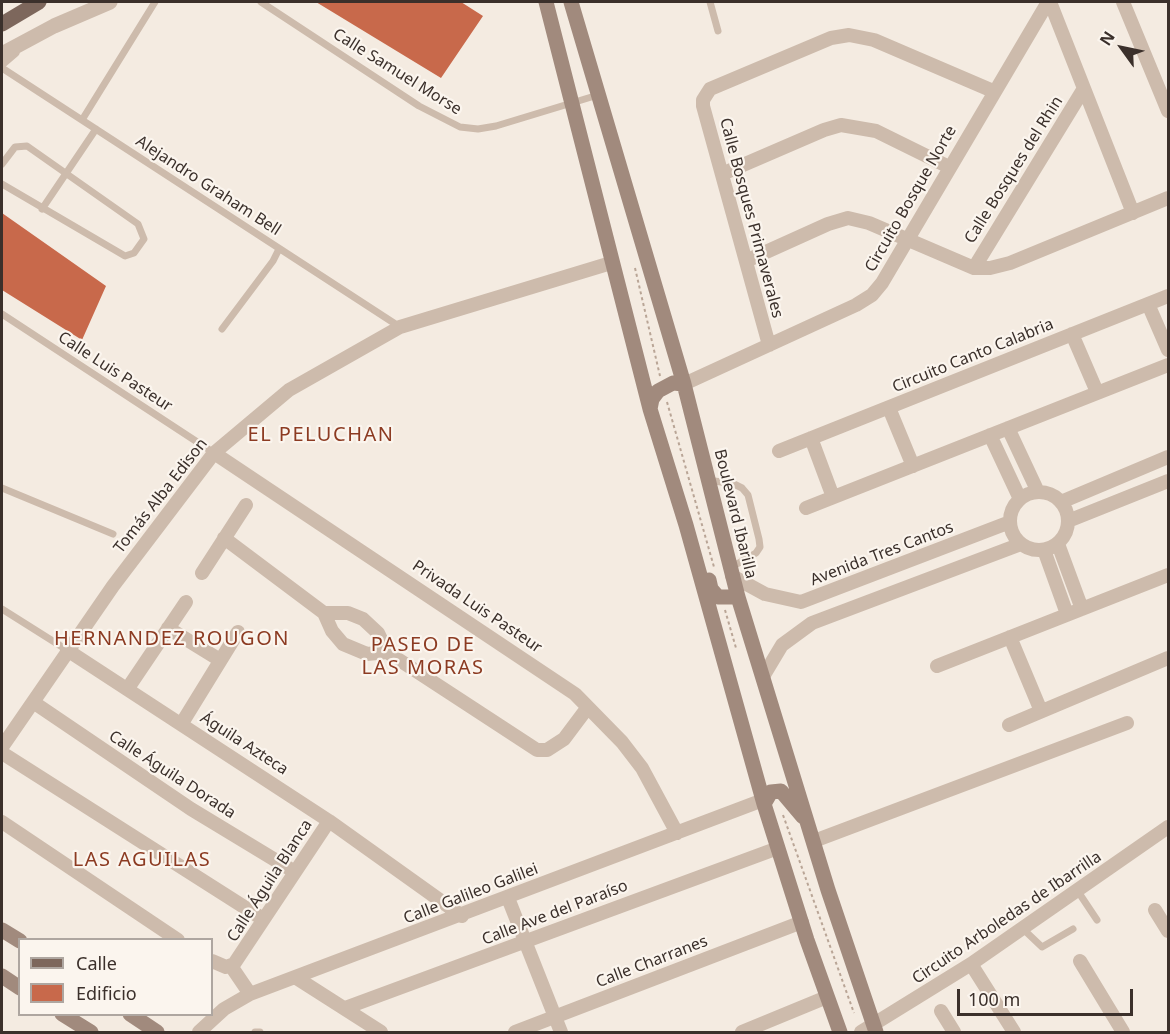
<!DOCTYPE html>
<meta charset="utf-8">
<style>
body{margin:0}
#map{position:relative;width:1170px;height:1034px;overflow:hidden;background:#f4ebe1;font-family:"Noto Sans",sans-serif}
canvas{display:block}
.frame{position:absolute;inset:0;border:3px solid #3b302b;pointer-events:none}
.legend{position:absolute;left:18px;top:938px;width:195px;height:78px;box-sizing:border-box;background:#fbf5ee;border:2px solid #aea6a0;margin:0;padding:8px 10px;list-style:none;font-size:18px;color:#3b302b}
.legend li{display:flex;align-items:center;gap:12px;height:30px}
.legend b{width:30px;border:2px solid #aea6a0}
.north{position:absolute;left:1092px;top:18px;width:60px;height:60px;-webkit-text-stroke:4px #fbf5ee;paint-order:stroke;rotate:303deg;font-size:16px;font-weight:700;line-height:24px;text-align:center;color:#3b302b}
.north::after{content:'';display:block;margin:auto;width:21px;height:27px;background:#3b302b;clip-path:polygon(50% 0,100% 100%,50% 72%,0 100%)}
.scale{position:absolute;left:957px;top:989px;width:176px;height:27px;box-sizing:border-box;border:3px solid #3b302b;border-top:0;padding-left:8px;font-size:18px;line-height:21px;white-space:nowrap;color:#3b302b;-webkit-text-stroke:4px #fbf5ee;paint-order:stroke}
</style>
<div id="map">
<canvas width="1170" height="1034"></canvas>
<div class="frame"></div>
<ul class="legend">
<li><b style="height:8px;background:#7d675c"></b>Calle</li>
<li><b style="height:16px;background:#c8694b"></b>Edificio</li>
</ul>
<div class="north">N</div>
<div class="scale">100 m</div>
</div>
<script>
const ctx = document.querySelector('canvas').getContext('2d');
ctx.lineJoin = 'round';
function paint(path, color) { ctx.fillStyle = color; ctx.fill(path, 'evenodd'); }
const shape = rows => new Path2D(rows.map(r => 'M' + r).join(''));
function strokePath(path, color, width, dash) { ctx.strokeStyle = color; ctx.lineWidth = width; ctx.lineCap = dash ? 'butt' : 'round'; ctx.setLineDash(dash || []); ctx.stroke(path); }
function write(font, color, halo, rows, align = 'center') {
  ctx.font = font + ' "Noto Sans",sans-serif'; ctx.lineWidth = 4.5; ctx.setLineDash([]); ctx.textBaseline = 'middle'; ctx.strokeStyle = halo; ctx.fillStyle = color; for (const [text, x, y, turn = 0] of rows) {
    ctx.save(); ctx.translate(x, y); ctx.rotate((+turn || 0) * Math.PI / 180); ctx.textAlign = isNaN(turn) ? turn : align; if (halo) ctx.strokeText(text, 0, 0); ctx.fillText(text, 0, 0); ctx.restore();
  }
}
const building = shape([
 [316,2,461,2,483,16,441,78],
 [2,213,106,286,82,340,2,290]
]);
const path = shape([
 [635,268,660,376],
 [667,402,714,567],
 [725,610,736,648],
 [783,815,854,1013]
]);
const service = shape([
 [261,2,419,106,460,127,478,129,496,126,598,95],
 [710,2,718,31],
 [2,65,16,53],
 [2,68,400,327],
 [82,120,155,2],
 [2,164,15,147,27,146,138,224,144,239,134,253,125,256,2,184],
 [42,209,96,129],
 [2,314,214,453],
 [222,329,273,261,279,249],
 [708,480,734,484,742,488,748,495,759,539,760,547,756,553,730,568],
 [2,488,113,534],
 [2,609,67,650],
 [1077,890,1097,920],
 [1022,928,1042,947,1073,929],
 [255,1032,260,1032]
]);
const minor = shape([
 [1050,2,1133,213],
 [1123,2,1168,111],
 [722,174,824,130,841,125,876,131,949,167],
 [746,261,828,224,848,218,869,223,974,268,990,268,1010,263,1168,198],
 [974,268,1083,90],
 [1148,304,1168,350],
 [1072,334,1097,392],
 [769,345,703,106,703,100,710,89,831,38,849,35,874,40,993,91],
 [684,384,856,305,872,295,882,283,1048,2],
 [889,408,913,466],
 [1008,428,1038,492],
 [990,435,1020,499],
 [811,438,833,497],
 [779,451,1168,296],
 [214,453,575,694,622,742,642,768,677,833],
 '1010 521a29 29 0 1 1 58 0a29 29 0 1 1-58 0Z',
 [1061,502,1168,457],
 [806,508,1168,365],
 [1068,521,1168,481],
 [224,538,324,613,332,631,343,644,367,654,387,652],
 [1058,544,1082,609],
 [1044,550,1067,614],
 [202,573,246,505],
 [732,576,765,594,801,602,1010,522],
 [324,613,348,613,363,619,378,633,387,652,537,750,547,750,564,739,588,707],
 [168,628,220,660],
 [1010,637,1041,711],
 [67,650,329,821,462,916],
 [937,666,1168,575],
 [764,675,782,645,812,623,1021,544],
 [128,688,186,602],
 [33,702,191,809,295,872],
 [182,723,238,632],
 [1009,725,1168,658],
 [2,747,113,586,214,453,289,390,400,327,611,263],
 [2,753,263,919],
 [2,822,178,940],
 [814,841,1127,723],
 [508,898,561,1032],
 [1155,910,1168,931],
 [212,961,226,967,234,964,329,821],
 [1080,961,1123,1032],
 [971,964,1014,1032],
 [231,966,250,994],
 [295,977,381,1032],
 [345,1008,778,848],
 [941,1011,954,1032],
 [199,1032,224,1009,250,994,763,800],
 [515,1032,802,922],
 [742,1032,827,997],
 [861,1032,971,964,1168,827]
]);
const tertiary = shape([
 [2,54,54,26,110,2]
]);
const secondary = shape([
 [546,2,650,409,686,525,764,804,807,940,840,1032],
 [571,2,684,384,738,597,828,890,876,1032],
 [650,409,652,399,658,391,673,383,684,384],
 [709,580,711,589,718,597,738,597],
 [764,804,771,792,781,791,803,817],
 [2,930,20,941],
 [2,976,20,988],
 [62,1014,91,1032],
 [130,1014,157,1032]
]);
const primary = shape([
 [2,24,39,2]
]);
const streetNames = [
 ["Calle Samuel Morse",397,72,32],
 ["Calle Bosques del Rhin",1014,170,-58],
 ["Alejandro Graham Bell",208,186,33],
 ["Circuito Bosque Norte",911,199,-60],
 ["Calle Bosques Primaverales",751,218,75],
 ["Circuito Canto Calabria",973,356,-22],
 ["Calle Luis Pasteur",115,372,33],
 ["Tomás Alba Edison",161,496,-52],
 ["Boulevard Ibarilla",735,514,76],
 ["Avenida Tres Cantos",882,554,-21],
 ["Privada Luis Pasteur",477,607,34],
 ["Águila Azteca",244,744,33],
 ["Calle Águila Dorada",172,775,33],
 ["Calle Águila Blanca",270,881,-57],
 ["Calle Galileo Galilei",471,894,-21],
 ["Calle Ave del Paraíso",555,913,-21],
 ["Circuito Arboledas de Ibarrilla",1007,918,-34],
 ["Calle Charranes",652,962,-21]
];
const quarterNames = [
 ["EL PELUCHAN",321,435],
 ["HERNANDEZ ROUGON",172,639],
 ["PASEO DE",423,645],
 ["LAS MORAS",423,668],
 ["LAS AGUILAS",142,860]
];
paint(building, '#c8694b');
strokePath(path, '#b9a596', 2, [3, 3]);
strokePath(service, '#cdbbac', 7);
strokePath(minor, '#cdbbac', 14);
strokePath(tertiary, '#cdbbac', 15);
strokePath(secondary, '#a18a7d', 15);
strokePath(primary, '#7d675c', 15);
write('16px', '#3b302b', '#fbf5ee', streetNames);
ctx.letterSpacing = '1.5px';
write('20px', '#8c3b22', '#fbf5ee', quarterNames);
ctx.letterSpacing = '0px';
</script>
